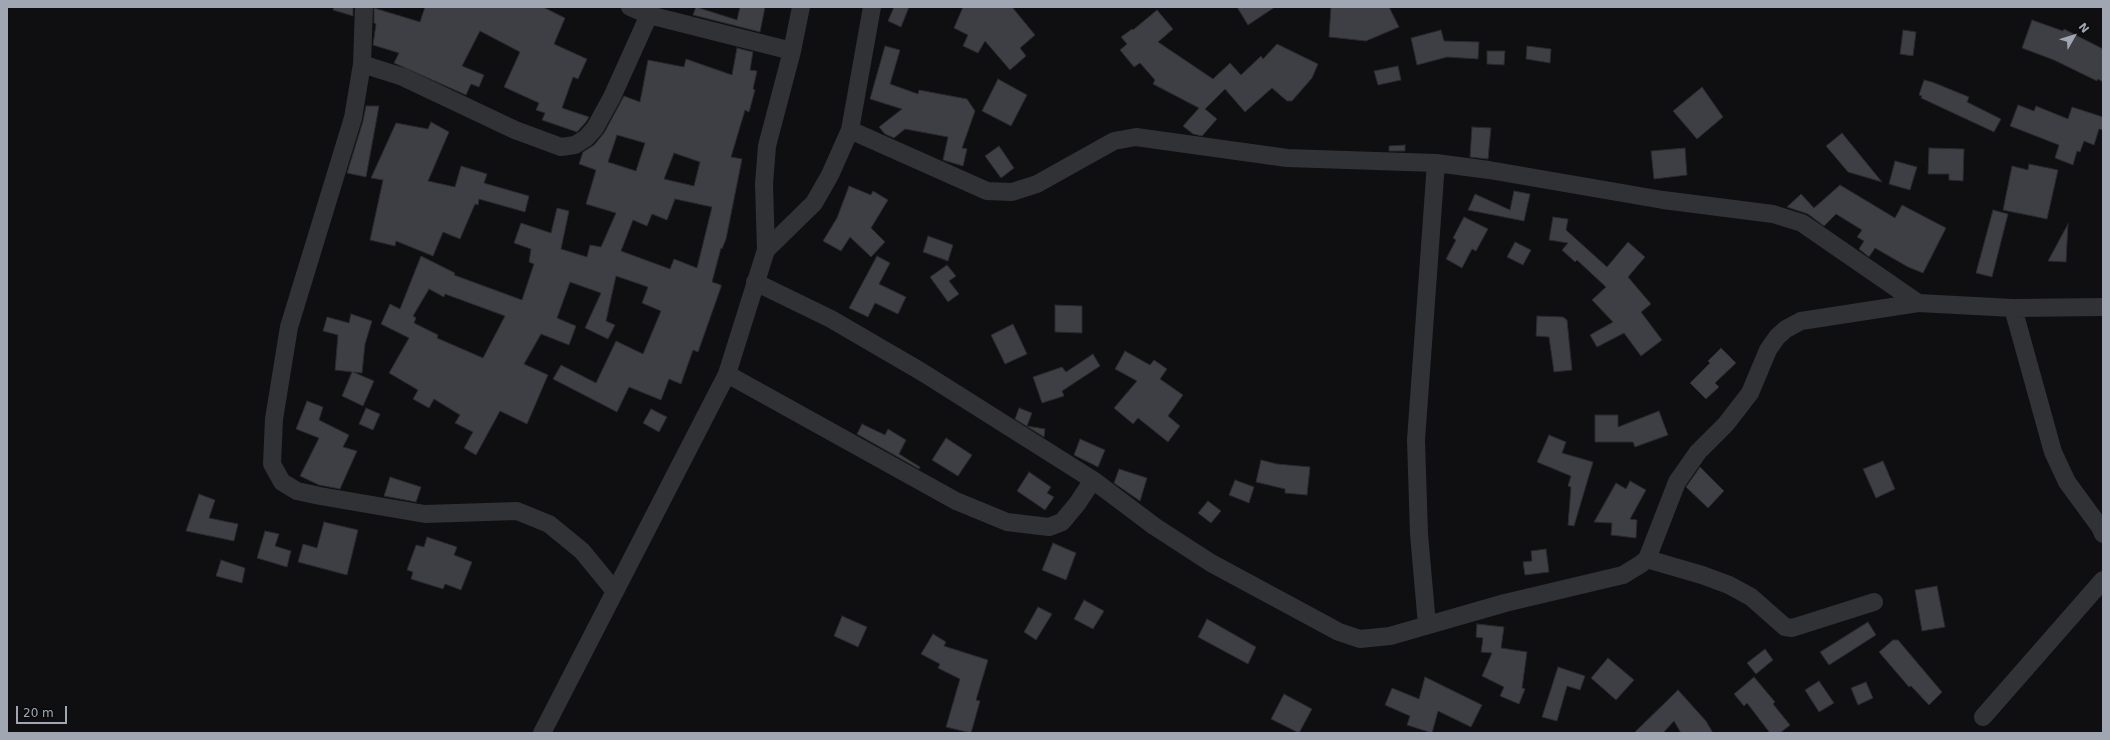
<!DOCTYPE html>
<style>
body{margin:0}
#map{position:relative;width:2110px;height:740px;overflow:hidden;background:#0f0f11;font-family:"DejaVu Sans",sans-serif}
canvas{display:block}
.frame{position:absolute;inset:0;border:8px solid #a1a7b2;pointer-events:none}
.north{position:absolute;left:2054px;top:16px;width:40px;height:40px;-webkit-text-stroke:3px #0a0b0c;paint-order:stroke;rotate:51deg;font-size:11px;font-weight:700;line-height:16px;text-align:center;color:#a1a7b2}
.north::after{content:'';display:block;margin:auto;width:14px;height:18px;background:#a1a7b2;clip-path:polygon(50% 0,100% 100%,50% 72%,0 100%)}
.scale{position:absolute;left:16px;top:706px;width:51px;height:18px;box-sizing:border-box;border:2px solid #a1a7b2;border-top:0;padding-left:5px;font-size:12px;line-height:14px;white-space:nowrap;color:#a1a7b2;-webkit-text-stroke:3px #0a0b0c;paint-order:stroke}
</style>
<div id="map">
<canvas width="2110" height="740"></canvas>
<div class="frame"></div>
<div class="north">N</div>
<div class="scale">20 m</div>
</div>
<script>
const ctx = document.querySelector('canvas').getContext('2d');
ctx.lineJoin = 'round';
function paint(path, color) { ctx.fillStyle = color; ctx.fill(path, 'evenodd'); }
const shape = rows => new Path2D(rows.map(r => 'M' + r).join(''));
function strokePath(path, color, width, dash) { ctx.strokeStyle = color; ctx.lineWidth = width; ctx.lineCap = dash ? 'butt' : 'round'; ctx.setLineDash(dash || []); ctx.stroke(path); }
const building = shape([
 [334,7,353,7,353,16,333,10,334,7],
 [425,7,543,7,565,18,554,44,587,59,578,79,573,77,562,108,589,117,586,122,577,132,542,120,545,113,536,110,539,103,504,87,520,52,480,31,462,66,484,75,479,87,471,84,466,95,394,63,399,53,373,45,376,24,374,23,374,8,420,22,425,7],
 [696,7,737,20,740,7,765,7,760,32,693,15,696,7],
 [894,7,909,7,901,27,888,21,894,7],
 [963,7,1012,7,1035,35,1020,48,1026,56,1010,70,985,41,978,53,963,46,968,35,954,28,963,7],
 [1237,7,1275,7,1248,25,1237,7],
 [1331,7,1389,7,1399,27,1366,41,1329,37,1331,7],
 [1157,10,1173,29,1158,42,1213,79,1230,63,1241,75,1261,56,1263,59,1277,44,1318,64,1312,78,1292,101,1287,101,1272,88,1245,112,1225,89,1205,109,1217,119,1202,136,1193,134,1183,126,1199,108,1153,84,1155,80,1140,63,1134,67,1120,50,1127,44,1121,37,1132,29,1133,30,1157,10],
 [2032,20,2063,31,2064,29,2103,49,2103,82,2098,79,2097,81,2054,60,2022,48,2032,20],
 [1441,30,1444,41,1479,42,1478,59,1447,57,1417,65,1411,38,1441,30],
 [1903,30,1916,32,1913,56,1900,54,1903,30],
 [885,46,900,50,890,84,918,94,919,90,967,99,975,111,962,148,967,149,963,166,943,160,948,137,905,129,894,138,885,134,879,127,902,109,870,99,885,46],
 [1527,46,1551,49,1550,63,1526,59,1527,46],
 [737,48,753,52,750,70,757,71,753,89,755,90,749,112,745,110,731,157,742,159,726,239,722,249,721,248,712,282,721,285,721,287,698,352,693,350,681,384,669,379,661,400,629,387,617,412,553,379,561,365,596,383,616,341,643,354,661,311,642,303,648,287,616,276,606,321,615,325,608,339,585,328,601,293,570,282,557,318,576,326,569,345,541,334,524,364,548,375,527,424,500,411,476,455,464,448,473,432,455,423,460,415,434,399,429,408,413,399,418,390,389,373,409,338,381,324,390,304,400,309,421,256,455,273,454,275,522,300,534,264,529,262,531,249,514,243,521,223,551,233,557,208,569,211,561,249,587,257,590,245,601,247,616,213,586,204,596,170,579,164,583,152,594,145,604,133,624,96,640,102,648,60,684,67,686,59,732,75,737,48],
 [617,135,645,143,636,171,608,162,617,135],
 [674,153,700,162,694,186,664,179,674,153],
 [675,199,712,207,697,268,674,259,670,269,621,251,633,220,647,226,652,214,667,220,675,199],
 [429,289,444,297,445,294,505,316,483,358,437,338,438,335,414,323,416,318,413,316,429,289],
 [1487,51,1505,51,1504,65,1487,64,1487,51],
 [1398,66,1401,80,1378,85,1374,71,1398,66],
 [998,79,1027,95,1011,126,982,111,998,79],
 [1924,80,1932,82,1969,97,1967,102,2001,119,1994,132,1921,98,1922,96,1919,95,1924,80],
 [1702,87,1723,117,1697,139,1673,111,1702,87],
 [2018,105,2034,111,2036,106,2068,119,2072,107,2103,117,2103,130,2099,129,2094,145,2084,141,2080,152,2077,151,2073,165,2055,158,2059,145,2010,126,2018,105],
 [366,106,379,106,366,177,347,173,363,121,366,106],
 [431,122,449,132,428,181,455,187,461,166,487,174,484,183,529,196,525,212,479,199,478,205,475,204,460,239,443,232,433,256,396,241,395,246,370,240,383,180,371,178,396,123,428,129,431,122],
 [1472,127,1491,128,1488,159,1470,157,1472,127],
 [1842,133,1882,182,1848,172,1826,146,1842,133],
 [1405,145,1405,151,1389,151,1389,146,1405,145],
 [999,146,1014,168,1001,178,985,156,999,146],
 [1685,148,1687,175,1654,179,1651,151,1685,148],
 [1929,148,1964,149,1963,181,1949,180,1949,174,1928,174,1929,148],
 [1895,161,1917,167,1910,190,1889,184,1895,161],
 [2029,164,2058,170,2047,219,2003,210,2012,166,2028,170,2029,164],
 [1840,185,1895,218,1902,205,1946,228,1923,273,1908,267,1875,248,1869,257,1859,249,1864,241,1857,237,1862,230,1836,214,1824,226,1808,214,1787,207,1801,194,1814,208,1840,185],
 [849,186,871,195,873,191,888,200,871,228,885,242,871,257,850,237,841,251,823,241,837,218,849,186],
 [1514,191,1530,194,1524,221,1468,210,1475,194,1510,210,1514,191],
 [1993,210,2008,214,1992,277,1976,273,1993,210],
 [1464,217,1488,229,1476,251,1472,249,1462,268,1446,259,1456,240,1453,238,1464,217],
 [1553,217,1568,219,1566,230,1607,267,1628,242,1645,257,1628,277,1651,304,1641,312,1662,340,1641,356,1624,333,1597,347,1590,335,1613,322,1592,300,1606,287,1577,260,1575,262,1562,250,1568,243,1549,240,1553,217],
 [2068,224,2066,262,2048,261,2068,224],
 [928,236,953,245,948,261,923,252,928,236],
 [1515,242,1531,250,1523,265,1507,257,1515,242],
 [877,256,890,263,879,284,906,297,898,314,875,303,868,317,849,308,877,256],
 [947,265,956,276,949,281,959,294,948,302,930,277,947,265],
 [1055,305,1082,306,1082,333,1055,332,1055,305],
 [351,314,372,321,365,344,362,373,353,372,374,381,363,406,342,396,352,372,335,370,338,335,323,331,327,317,349,323,351,314],
 [1537,316,1563,317,1567,320,1572,370,1554,372,1549,337,1536,336,1537,316],
 [1013,324,1027,354,1005,364,991,335,1013,324],
 [1721,348,1736,363,1715,383,1719,387,1706,399,1690,383,1710,363,1708,361,1721,348],
 [1125,351,1150,365,1154,360,1167,369,1160,379,1183,395,1168,416,1180,426,1168,442,1138,418,1133,424,1114,408,1137,381,1115,369,1125,351],
 [1093,354,1100,366,1062,391,1064,396,1042,403,1033,377,1062,367,1066,372,1093,354],
 [307,401,323,407,319,420,349,435,343,447,357,451,340,489,319,485,300,476,319,438,296,429,307,401],
 [366,408,380,414,373,430,359,424,366,408],
 [1019,408,1032,413,1027,426,1045,429,1044,437,1015,419,1019,408],
 [651,409,667,417,659,432,643,423,651,409],
 [1659,411,1668,435,1635,447,1633,442,1595,442,1595,415,1618,415,1618,427,1659,411],
 [862,424,885,435,888,429,906,440,899,454,920,467,919,469,857,434,862,424],
 [1549,435,1566,442,1562,453,1593,462,1574,526,1568,525,1571,487,1568,486,1571,476,1537,462,1549,435],
 [946,438,972,455,958,476,932,460,946,438],
 [1080,439,1105,450,1098,467,1074,455,1080,439],
 [1261,460,1277,464,1310,467,1307,495,1285,493,1285,489,1256,482,1261,460],
 [1883,461,1895,489,1876,498,1863,469,1883,461],
 [1700,467,1724,491,1708,508,1686,487,1700,467],
 [1119,469,1147,478,1140,501,1114,483,1119,469],
 [1029,472,1051,487,1047,493,1054,497,1045,510,1017,491,1029,472],
 [390,477,421,487,416,502,384,496,390,477],
 [1235,480,1254,487,1249,503,1229,495,1235,480],
 [1630,481,1646,490,1630,519,1637,520,1636,538,1611,535,1612,523,1594,522,1616,483,1626,489,1630,481],
 [199,494,215,500,209,518,238,524,234,541,186,531,199,494],
 [1208,501,1221,511,1211,523,1198,513,1208,501],
 [324,522,358,530,347,575,298,562,303,544,317,548,324,522],
 [265,531,279,534,275,546,291,551,287,567,257,558,265,531],
 [427,537,457,547,454,555,472,562,461,590,445,584,443,589,411,579,413,572,407,570,416,545,424,547,427,537],
 [1053,543,1076,553,1066,580,1042,570,1053,543],
 [1546,549,1549,572,1525,575,1523,562,1532,561,1531,551,1546,549],
 [221,560,245,568,242,583,216,576,221,560],
 [1937,586,1945,627,1922,631,1915,590,1937,586],
 [1084,600,1104,611,1093,629,1074,619,1084,600],
 [1038,607,1052,614,1036,640,1024,632,1038,607],
 [842,616,867,627,858,647,834,636,842,616],
 [1207,619,1256,647,1248,664,1198,637,1207,619],
 [1868,622,1876,635,1829,665,1820,652,1868,622],
 [1477,624,1504,627,1501,648,1527,652,1522,688,1525,689,1519,704,1500,696,1504,687,1482,676,1492,653,1481,652,1483,638,1476,637,1477,624],
 [933,634,946,642,944,646,988,660,976,700,980,701,971,733,946,727,960,679,938,668,940,664,921,654,933,634],
 [1893,640,1898,640,1942,692,1929,705,1911,686,1909,687,1879,652,1893,640],
 [1765,649,1773,660,1756,674,1747,663,1765,649],
 [1608,658,1634,680,1616,700,1591,678,1608,658],
 [1558,667,1585,676,1580,690,1567,686,1557,721,1542,717,1558,667],
 [1425,677,1482,705,1471,727,1438,711,1432,733,1407,725,1410,716,1385,705,1392,688,1419,699,1425,677],
 [1754,677,1775,702,1773,704,1790,725,1780,733,1770,733,1747,703,1744,706,1734,694,1754,677],
 [1819,681,1834,703,1819,712,1805,690,1819,681],
 [1866,682,1873,698,1858,705,1851,688,1866,682],
 [1678,690,1706,721,1713,733,1681,733,1674,721,1663,733,1634,733,1678,690],
 [1284,694,1312,709,1299,733,1271,719,1284,694]
]);
const minor = shape([
 [364,7,362,64,353,118,289,327,274,419,272,464,282,482,297,491,320,496,425,514,517,511,549,524,582,551,614,590],
 [630,7,649,15],
 [362,64,403,77,515,130,561,147,575,145,586,138,595,128,612,97,649,15,792,51],
 [850,130,987,191,1012,192,1037,184,1114,141,1136,137,1287,158,1436,163,1489,170,1663,200,1773,214,1802,223,1918,303],
 [766,250,814,203,830,175,850,130,872,7],
 [755,282,831,319,922,372,1093,480,1154,526,1211,563,1339,632,1360,639,1390,636,1505,603,1623,575,1641,564,1647,559,1677,482,1698,452,1726,424,1750,393,1768,350,1777,337,1786,329,1801,321,1918,303,2013,308,2103,307],
 [2013,308,2053,452,2067,482,2100,527,2103,534],
 [727,374,956,501,1007,522,1049,527,1062,522,1077,504,1093,480],
 [1647,559,1702,575,1729,585,1751,597,1785,627,1792,628,1874,602],
 [1427,625,1419,534,1416,440,1436,163],
 [1983,717,2103,580],
 [542,733,727,374,766,250,764,184,767,146,792,51,801,7]
]);
paint(building, '#3e3f44');
strokePath(building, '#292a2d', 1);
strokePath(minor, '#303236', 18);
</script>
